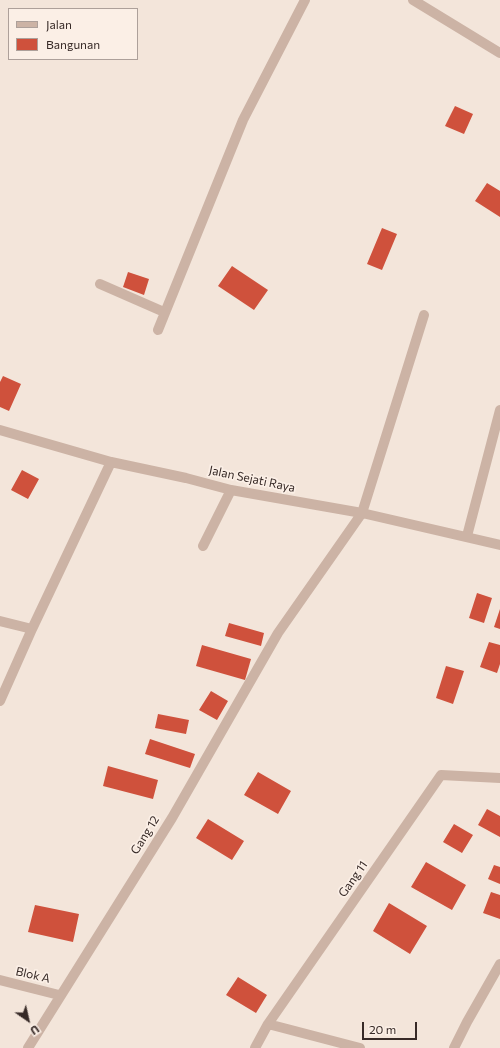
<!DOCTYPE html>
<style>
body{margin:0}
#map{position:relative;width:500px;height:1048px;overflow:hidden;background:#f3e5da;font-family:Commissioner,sans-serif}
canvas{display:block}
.legend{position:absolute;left:8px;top:8px;width:130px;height:52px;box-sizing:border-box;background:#fbefe6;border:1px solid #ada09a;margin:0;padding:5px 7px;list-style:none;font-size:12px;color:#372a27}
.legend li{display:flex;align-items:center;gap:8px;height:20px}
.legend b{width:20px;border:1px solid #ada09a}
.north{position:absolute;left:8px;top:1000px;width:40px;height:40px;-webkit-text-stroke:3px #fbefe6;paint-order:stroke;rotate:146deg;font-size:11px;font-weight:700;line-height:16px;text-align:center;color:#372a27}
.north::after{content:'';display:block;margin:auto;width:14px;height:18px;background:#372a27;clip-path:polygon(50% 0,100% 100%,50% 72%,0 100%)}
.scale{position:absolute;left:362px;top:1022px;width:55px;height:18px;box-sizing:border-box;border:2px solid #372a27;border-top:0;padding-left:5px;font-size:12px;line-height:14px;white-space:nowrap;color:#372a27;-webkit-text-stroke:3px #fbefe6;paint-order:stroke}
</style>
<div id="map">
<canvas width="500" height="1048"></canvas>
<ul class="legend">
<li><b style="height:5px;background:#ccb3a5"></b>Jalan</li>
<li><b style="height:11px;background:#cf513c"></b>Bangunan</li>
</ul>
<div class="north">U</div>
<div class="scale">20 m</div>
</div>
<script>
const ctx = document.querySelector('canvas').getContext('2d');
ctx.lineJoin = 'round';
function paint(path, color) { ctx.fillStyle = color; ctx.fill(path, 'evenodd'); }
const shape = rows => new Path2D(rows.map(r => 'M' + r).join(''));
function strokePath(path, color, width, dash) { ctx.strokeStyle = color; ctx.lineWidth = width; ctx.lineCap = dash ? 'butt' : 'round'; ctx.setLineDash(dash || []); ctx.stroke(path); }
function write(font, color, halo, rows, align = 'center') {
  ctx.font = font + ' Commissioner,sans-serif'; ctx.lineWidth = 3.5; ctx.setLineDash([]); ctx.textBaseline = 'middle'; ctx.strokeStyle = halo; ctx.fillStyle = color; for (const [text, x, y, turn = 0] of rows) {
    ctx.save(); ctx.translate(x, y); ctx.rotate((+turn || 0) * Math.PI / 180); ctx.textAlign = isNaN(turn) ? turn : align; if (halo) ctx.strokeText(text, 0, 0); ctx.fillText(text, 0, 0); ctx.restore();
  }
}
const building = shape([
 [455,106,473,114,464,134,445,126],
 [487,183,500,191,500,217,475,201],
 [382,228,397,234,382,270,367,264],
 [232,266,268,290,254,310,218,286],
 [128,272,149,279,144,295,123,287],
 [3,376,21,384,9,411,0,407,0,382],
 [22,470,39,479,28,499,11,490],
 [477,593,492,598,484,623,469,618],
 [500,609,500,629,494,627],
 [229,623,264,633,261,646,225,636],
 [489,642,500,645,500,664,497,673,480,667],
 [202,645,251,659,245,680,196,666],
 [446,666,464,671,453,704,436,698],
 [211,691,228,701,217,720,199,710],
 [158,714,189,720,186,734,155,728],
 [150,739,195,754,190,768,145,754],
 [108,766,158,780,153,799,103,786],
 [258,772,291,791,278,814,244,795],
 [487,809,500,816,500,837,478,825],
 [208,819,244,841,232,860,196,838],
 [454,824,473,835,462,853,443,842],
 [426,862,466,885,452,910,411,887],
 [494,865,500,867,500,884,488,879],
 [491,892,500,895,500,919,483,913],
 [389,903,427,926,410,954,373,931],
 [35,905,79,914,73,942,28,932],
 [238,977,267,995,256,1013,226,995]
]);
const minor = shape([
 [413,0,500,53],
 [100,284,164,312],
 [158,330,243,120,305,0],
 [0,430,111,462,186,478,231,490,362,513,500,545],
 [467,536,500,410],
 [203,546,231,490],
 [0,621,32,629],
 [0,701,32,629,111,462],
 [0,980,59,995],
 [268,1024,360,1048],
 [28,1048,172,818,278,633,362,513,424,315],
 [255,1048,268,1024,441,775,500,778],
 [454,1048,467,1022,500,964]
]);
const streetNames = [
 ["Jalan Sejati Raya",252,479,12],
 ["Gang 12",145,835,-58],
 ["Gang 11",353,879,-55],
 ["Blok A",33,975,13]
];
paint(building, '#cf513c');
strokePath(minor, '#ccb3a5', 10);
write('12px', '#372a27', '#fbefe6', streetNames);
</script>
